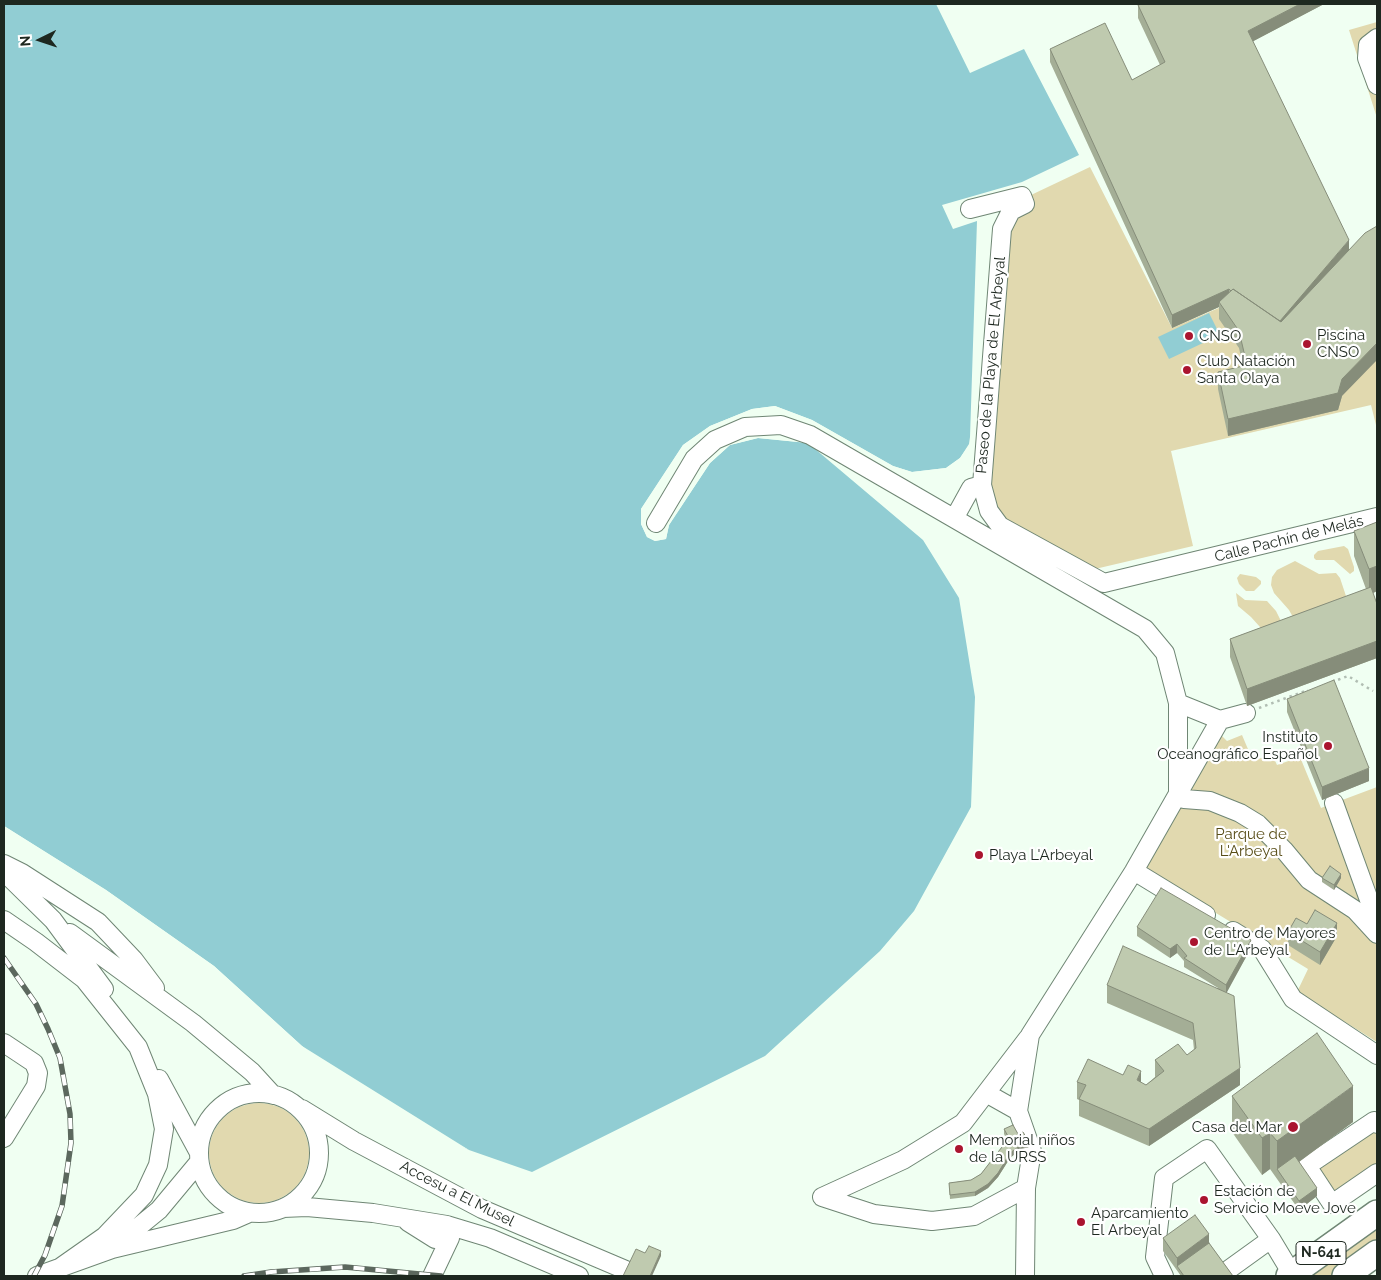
<!DOCTYPE html>
<meta charset="utf-8">
<style>
body{margin:0}
#map{position:relative;width:1381px;height:1280px;overflow:hidden;background:#f0fff2;font-family:Raleway,sans-serif}
canvas{display:block}
.frame{position:absolute;inset:0;border:5px solid #1e2820;pointer-events:none}
.north{position:absolute;left:15px;top:15px;width:50px;height:50px;-webkit-text-stroke:4px #fff;paint-order:stroke;rotate:266deg;font-size:14px;font-weight:700;line-height:20px;text-align:center;color:#1e2820}
.north::after{content:'';display:block;margin:auto;width:18px;height:22px;background:#1e2820;clip-path:polygon(50% 0,100% 100%,50% 72%,0 100%)}
</style>
<div id="map">
<canvas width="1381" height="1280"></canvas>
<div class="frame"></div>
<div class="north">N</div>
</div>
<script>
const ctx = document.querySelector('canvas').getContext('2d');
ctx.lineJoin = 'round';
function paint(path, color) { ctx.fillStyle = color; ctx.fill(path, 'evenodd'); }
const shape = rows => new Path2D(rows.map(r => 'M' + r).join(''));
function strokePath(path, color, width, dash) { ctx.strokeStyle = color; ctx.lineWidth = width; ctx.lineCap = dash ? 'butt' : 'round'; ctx.setLineDash(dash || []); ctx.stroke(path); }
function write(font, color, halo, rows, align = 'center') {
  ctx.font = font + ' Raleway,sans-serif'; ctx.lineWidth = 4.5; ctx.setLineDash([]); ctx.textBaseline = 'middle'; ctx.strokeStyle = halo; ctx.fillStyle = color; for (const [text, x, y, turn = 0] of rows) {
    ctx.save(); ctx.translate(x, y); ctx.rotate((+turn || 0) * Math.PI / 180); ctx.textAlign = isNaN(turn) ? turn : align; if (halo) ctx.strokeText(text, 0, 0); ctx.fillText(text, 0, 0); ctx.restore();
  }
}
const green = shape([
 [1377,22,1377,118,1349,30],
 [1090,167,1172,328,1377,240,1377,429,1371,405,1171,451,1193,546,1095,569,1005,521,993,505,988,486,1006,231,1017,214,1035,205,1031,195],
 [1344,546,1348,549,1354,567,1354,571,1350,574,1334,560,1316,560,1314,558,1314,555,1318,551],
 [1295,561,1319,574,1336,573,1340,578,1346,596,1294,619,1289,610,1274,593,1271,585,1272,577,1277,570],
 [1240,574,1256,577,1261,581,1261,584,1254,591,1246,591,1239,584,1237,578],
 [1236,593,1245,600,1267,601,1276,611,1283,625,1269,637,1251,617,1238,606],
 [1220,734,1227,741,1242,735,1253,761,1272,754,1277,765,1300,757,1321,808,1377,787,1377,1042,1297,992,1308,969,1142,868,1186,800],
 '209 1153a50 50 0 1 1 100 0a50 50 0 1 1-100 0Z',
 [1377,1124,1377,1173,1332,1204,1307,1166],
 [1377,1213,1377,1253,1345,1276,1289,1276]
]);
const water = shape([
 [4,4,936,4,970,73,1024,49,1079,155,1022,182,942,205,953,229,977,221,970,437,969,444,960,458,946,468,912,472,893,466,812,420,775,406,752,409,710,426,683,445,641,509,641,524,647,537,655,541,666,539,669,525,710,463,730,445,758,438,808,443,923,540,959,598,975,697,971,807,914,911,880,951,765,1056,532,1172,469,1150,374,1105,302,1046,214,966,106,890,4,826],
 [1209,313,1220,335,1169,359,1158,337]
]);
const pier = shape([
 [775,406,812,420,893,466,912,472,946,468,960,458,972,441,962,459,947,470,912,475,892,468,811,423,775,409,753,411,712,428,685,447,644,510,644,523,649,535,655,539,664,537,667,523,707,462,729,443,758,435,780,436,809,441,808,443,758,438,730,445,710,463,669,525,666,539,655,541,647,537,641,524,641,509,683,445,710,426,752,409],
 [4,826,106,890,214,966,302,1046,469,1150,439,1139,372,1107,301,1048,212,968,105,892,4,828]
]);
const path = shape([
 [1332,682,1348,676,1373,691],
 [1259,708,1308,690]
]);
const minor = shape([
 [1377,38,1368,45,1367,58,1377,85],
 [970,209,1022,196,1025,204,1011,211,1002,229,982,485,989,511,1000,526,1104,583,1377,517],
 [955,517,971,488,982,485],
 [656,523,694,459,715,440,745,427,781,425,810,435,1145,629,1165,653,1178,703,1220,720,1134,871,1030,1035,1018,1111,1032,1151,1026,1188,1025,1276],
 [1178,703,1178,795,1184,799,1210,801,1240,813,1258,824,1284,850,1309,880,1355,910,1377,934],
 [1220,720,1246,713],
 [1334,803,1377,922],
 [4,864,22,873,98,922,134,960,155,988],
 [1134,871,1206,915],
 [4,872,53,920,104,989],
 [4,920,36,942,84,979,138,1047,157,1094,164,1129,158,1165,144,1195,105,1236,58,1269],
 [1233,931,1262,949,1293,999,1377,1055],
 [70,933,193,1023,252,1072,273,1095],
 [4,1043,34,1063,38,1073,36,1086,4,1138],
 [159,1079,198,1151],
 [986,1093,1018,1111],
 '199 1153a60 60 0 1 1 120 0a60 60 0 1 1-120 0Z',
 [302,1109,354,1141,482,1209,628,1271],
 [1377,1124,1374,1121,1307,1166,1332,1204,1377,1173],
 [1026,1188,974,1216,932,1221,874,1214,822,1197,903,1160,963,1123,1028,1038],
 [283,1208,307,1207,373,1213,447,1225,490,1238,579,1276],
 [408,1222,435,1239],
 [115,1246,159,1210,199,1162],
 [1228,1270,1271,1239],
 [37,1276,112,1249,233,1220,249,1213],
 [432,1276,450,1238,447,1225],
 [1164,1276,1155,1257,1164,1178,1207,1149,1271,1239,1292,1274]
]);
const highway = shape([
 [1289,1276,1377,1213],
 [1345,1276,1377,1253]
]);
const rail = shape([
 [4,958,36,1004,48,1029,60,1058,70,1114,71,1143,62,1206,45,1255,34,1276],
 [244,1276,271,1272,345,1267,441,1276]
]);
const wall = shape([
 [1142,4,1324,4,1253,41,1342,396,1338,410,1228,436,1218,389,1218,372,1243,366,1239,348,1219,319,1219,307,1172,328,1050,62,1050,49,1132,80,1160,65,1138,18,1138,5],
 [1377,522,1377,591,1373,593,1377,604,1377,658,1247,706,1230,657,1230,639,1366,589,1354,556,1354,531],
 [1287,699,1369,781,1322,800,1287,712],
 [1377,737,1377,755,1376,751,1376,738],
 [1322,878,1341,878,1334,890,1322,882],
 [1307,924,1337,936,1320,965,1288,945,1288,932],
 [1137,927,1251,948,1226,992,1240,1085,1149,1146,1079,1116,1079,1100,1077,1099,1077,1082,1123,1075,1146,1085,1155,1077,1155,1060,1187,1055,1194,1050,1193,1040,1107,1003,1107,985,1218,988,1184,967,1184,961,1177,953,1170,958,1137,936],
 [1232,1096,1353,1122,1299,1162,1317,1196,1299,1210,1270,1169,1262,1175,1232,1132],
 [1004,1129,1018,1134,1029,1147,1021,1149,1010,1158,998,1177,988,1188,975,1196,950,1199,949,1183,971,1180,981,1174,1007,1140,1004,1134],
 [1163,1238,1209,1243,1233,1276,1181,1276,1163,1251]
]);
const shadedWall = shape([
 [1300,4,1324,4,1248,44,1248,31],
 [1349,240,1349,253,1280,334,1280,321],
 [1229,289,1229,302,1219,302,1219,307,1172,328,1172,315],
 [1377,343,1377,360,1342,396,1338,410,1228,436,1228,419,1342,379],
 [1377,566,1377,591,1369,595,1369,569],
 [1377,641,1377,658,1247,706,1247,689],
 [1369,768,1369,781,1322,800,1322,787],
 [1341,874,1341,878,1334,890,1334,885],
 [1337,923,1337,936,1320,965,1320,952],
 [1251,940,1251,948,1226,994,1226,985],
 [1177,944,1177,953,1170,958,1170,949],
 [1240,1068,1240,1085,1149,1146,1149,1129],
 [1141,1071,1141,1088,1137,1080],
 [1353,1086,1353,1122,1281,1175,1277,1169,1277,1141],
 [1270,1133,1270,1169,1262,1175,1262,1138],
 [1029,1142,1029,1147,1021,1149,1010,1158,998,1177,988,1188,975,1196,975,1192,1010,1153,1021,1145],
 [1317,1188,1317,1196,1299,1210,1299,1201],
 [1209,1234,1209,1247,1177,1266,1177,1258],
 [661,1251,661,1256,652,1276,650,1276]
]);
const building = shape([
 [1142,4,1300,4,1248,31,1349,240,1280,321,1233,289,1231,291,1229,289,1172,315,1050,49,1105,23,1132,80,1165,62,1138,5,1142,4],
 [1377,226,1377,343,1342,379,1338,393,1228,419,1218,372,1247,365,1239,331,1219,302,1233,289,1281,322,1365,233,1377,226],
 [1377,522,1377,566,1369,569,1354,531,1377,522],
 [1371,587,1377,604,1377,641,1247,689,1230,639,1371,587],
 [1334,680,1369,768,1322,787,1287,699,1334,680],
 [1330,866,1341,874,1334,885,1322,878,1330,866],
 [1161,888,1251,940,1226,985,1184,958,1187,956,1177,944,1170,949,1137,927,1161,888],
 [1315,910,1337,923,1320,952,1288,932,1296,918,1307,924,1315,910],
 [1123,946,1234,996,1240,1068,1149,1129,1079,1099,1086,1085,1077,1082,1088,1059,1123,1075,1128,1065,1141,1071,1137,1080,1146,1085,1164,1071,1155,1060,1178,1044,1187,1055,1196,1048,1193,1023,1107,985,1123,946],
 [1317,1033,1353,1086,1277,1141,1270,1133,1262,1138,1232,1096,1317,1033],
 [1013,1125,1018,1134,1023,1132,1029,1142,1021,1145,1010,1153,998,1173,988,1184,975,1192,950,1195,949,1183,971,1180,981,1174,1009,1138,1004,1129,1013,1125],
 [1295,1156,1317,1188,1299,1201,1277,1169,1295,1156],
 [1195,1215,1209,1234,1177,1258,1163,1238,1195,1215],
 [1209,1243,1233,1276,1184,1276,1177,1266,1209,1243],
 [649,1246,661,1251,650,1276,623,1276,636,1249,645,1253,649,1246]
]);
const markers = [
 [1189,336,5,"#aa142f"],
 [1307,344,5,"#aa142f"],
 [1187,370,5,"#aa142f"],
 [1328,746,5,"#aa142f"],
 [979,855,5,"#aa142f"],
 [1194,942,5,"#aa142f"],
 [1293,1127,6,"#aa142f"],
 [959,1149,5,"#aa142f"],
 [1204,1200,5,"#aa142f"],
 [1081,1222,5,"#aa142f"]
];
const shields = [
 [1321,1253,50]
];
const shieldNames = [
 ["N-641",1321,1253]
];
const poiNames = [
 ["Piscina",1317,335],
 ["CNSO",1317,352],
 ["CNSO",1199,336],
 ["Club Natación",1197,361],
 ["Santa Olaya",1197,378],
 ["Instituto",1318,737,"right"],
 ["Oceanográfico Español",1318,754,"right"],
 ["Playa L'Arbeyal",989,855],
 ["Centro de Mayores",1204,933],
 ["de L'Arbeyal",1204,950],
 ["Casa del Mar",1282,1127,"right"],
 ["Memorial niños",969,1140],
 ["de la URSS",969,1157],
 ["Estación de",1214,1191],
 ["Servicio Moeve Jove",1214,1208],
 ["Aparcamiento",1091,1213],
 ["El Arbeyal",1091,1230]
];
const streetNames = [
 ["Paseo de la Playa de El Arbeyal",991,365,-85],
 ["Calle Pachín de Melás",1289,539,-14],
 ["Accesu a El Musel",457,1194,27]
];
const parkNames = [
 ["Parque de",1251,834],
 ["L'Arbeyal",1251,851]
];
paint(green, '#e1d9af');
paint(water, '#91cdd3');
paint(pier, '#f0fff2');
strokePath(minor, '#6f8674', 20);
strokePath(highway, '#6f8674', 28);
strokePath(path, '#b1beb3', 2.5, [2.5, 4]);
strokePath(minor, '#fff', 18);
strokePath(highway, '#fff', 25);
strokePath(rail, '#5c685e', 5.5);
strokePath(rail, '#fff', 4, [11]);
paint(wall, '#a4ae96');
paint(shadedWall, '#868d7a');
paint(building, '#bfcaaf');
strokePath(building, '#868d7a', 1);
for (const [x, y, r, color] of markers) { const dot = new Path2D(); dot.arc(x, y, r, 0, 2 * Math.PI); ctx.fillStyle = color; ctx.fill(dot); strokePath(dot, '#fff', 2); }
for (const [x, y, w] of shields) { const box = new Path2D(); box.roundRect(x - w / 2, y - 11.5, w, 23, 4); ctx.fillStyle = '#fff'; ctx.fill(box); strokePath(box, '#1e2820', 1); }
write('bold 14px', '#1e2820', null, shieldNames);
write('15px', '#1e2820', '#fff', poiNames, 'left');
write('15px', '#1e2820', '#fff', streetNames);
write('15px', '#584d17', '#fff', parkNames);
</script>
